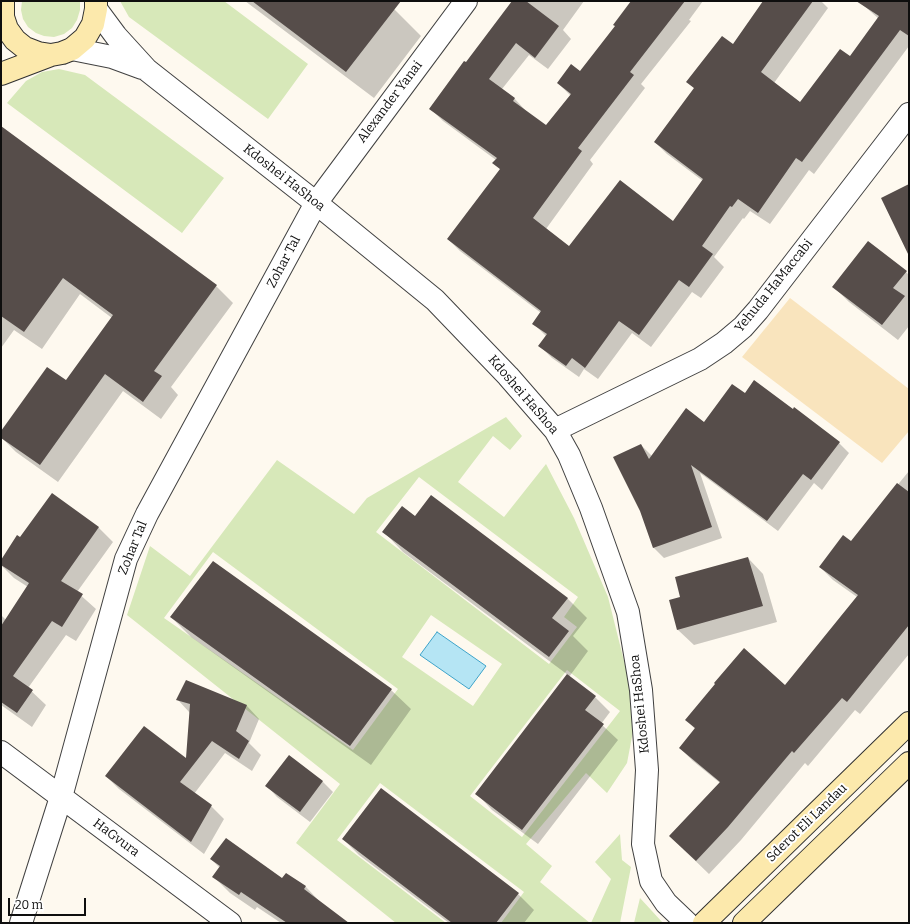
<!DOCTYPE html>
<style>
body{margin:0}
#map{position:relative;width:910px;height:924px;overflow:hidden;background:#fef9ef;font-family:Bitter,serif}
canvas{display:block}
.frame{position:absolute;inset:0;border:2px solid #0e0e0e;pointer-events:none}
.scale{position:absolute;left:8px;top:898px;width:78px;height:18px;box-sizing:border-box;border:2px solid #0e0e0e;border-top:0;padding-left:5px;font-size:12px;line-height:14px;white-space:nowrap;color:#0e0e0e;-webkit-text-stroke:3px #fff;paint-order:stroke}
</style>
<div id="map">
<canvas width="910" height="924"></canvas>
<div class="frame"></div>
<div class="scale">20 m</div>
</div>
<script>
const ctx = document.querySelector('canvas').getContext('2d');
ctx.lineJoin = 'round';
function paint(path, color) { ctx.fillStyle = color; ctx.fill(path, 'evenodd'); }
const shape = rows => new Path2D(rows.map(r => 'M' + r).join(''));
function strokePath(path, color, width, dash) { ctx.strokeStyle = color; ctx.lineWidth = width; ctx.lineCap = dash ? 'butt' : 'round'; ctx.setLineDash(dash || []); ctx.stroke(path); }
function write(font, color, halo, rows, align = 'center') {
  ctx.font = font + ' Bitter,serif'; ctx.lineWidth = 4; ctx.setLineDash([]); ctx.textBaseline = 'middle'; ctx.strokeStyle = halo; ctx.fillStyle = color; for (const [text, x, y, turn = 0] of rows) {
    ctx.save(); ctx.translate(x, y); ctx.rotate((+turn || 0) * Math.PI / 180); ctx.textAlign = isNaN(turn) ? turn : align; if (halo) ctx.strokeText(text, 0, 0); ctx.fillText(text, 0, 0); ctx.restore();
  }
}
const green = shape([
 [22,1,80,1,80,10,77,20,72,28,64,34,54,37,44,36,36,33,28,27,23,19,21,10],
 [120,1,224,1,308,64,268,119,129,17],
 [59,69,85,75,224,178,182,233,7,103,26,81,42,72],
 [506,417,522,436,510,450,493,436,458,482,504,517,546,464,574,518,608,597,627,673,635,721,627,763,607,793,586,773,526,844,552,866,540,882,590,923,501,923,524,892,380,783,337,840,446,923,396,923,296,843,340,784,127,615,150,546,190,576,277,460,354,514,367,498],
 [419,477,578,597,564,617,577,627,549,664,376,532],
 [213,552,398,689,353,750,164,618],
 [431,615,502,664,473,706,402,657],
 [567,670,620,711,522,837,470,796],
 [620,834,622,860,631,867,620,923,591,923,611,879,595,862],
 [640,898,663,923,634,923]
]);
const sand = shape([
 [790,298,909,389,909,431,882,463,742,357]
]);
const water = shape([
 [437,632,486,666,469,689,420,655,437,632]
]);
const shadow = shape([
 [245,1,383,1,394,9,421,36,374,98],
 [513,1,584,1,563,30,571,39,548,69,529,55,502,89,514,98,526,111,526,112,547,127,571,96,558,83,580,72,616,26,632,1,703,1,689,20,691,21,641,84,645,88,590,160,593,164,546,229,569,248,673,222,703,181,667,154,655,142,695,89,688,82,733,45,764,1,821,1,828,8,774,83,801,103,850,58,879,19,862,4,864,1,909,1,909,46,814,174,809,170,770,224,750,211,744,219,743,218,714,257,724,267,701,298,692,292,651,347,632,333,598,379,584,369,579,377,552,358,540,346,546,336,534,324,541,313,460,251,448,239,501,170,494,163,496,160,443,121,431,109,466,64],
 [1,139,216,286,233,303,171,387,178,395,161,419,123,391,58,482,16,452,1,437,1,433,66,382,112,318,80,294,42,349,14,330,1,348],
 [906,272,909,275,909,326,898,340,849,302,834,287],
 [745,395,793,411,839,443,849,453,822,490,814,483,778,531,700,473,722,538,664,558,653,547,641,445,652,456,704,423],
 [909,471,909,654,860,714,855,710,808,766,805,763,741,840,709,874,683,849,720,783,693,761,680,748,695,729,687,720,786,686,857,597,833,580,820,567,851,542],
 [52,495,99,528,113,542,77,592,96,609,76,641,66,635,28,688,46,705,32,727,1,705,1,618,2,616,6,620,28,587,14,578,1,565,1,562,20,539],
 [415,517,567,598,587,618,573,636,588,651,569,677,595,697,610,712,601,724,618,740,538,844,492,810,477,794,568,675,403,552,384,532],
 [748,558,763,574,777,622,694,645,678,630,670,601,681,598],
 [171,617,391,690,411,709,371,765,191,637],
 [187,681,247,706,259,719,249,743,261,755,252,771,225,753,194,794,211,806,224,819,204,854,119,789,106,776,187,760,190,713,178,700],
 [289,757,323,782,333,792,310,822,277,797,267,786],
 [343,839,518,894,534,910,524,923,449,923,359,855],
 [211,859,282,880,286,874,306,887,322,904,347,923,281,923,257,907,255,910,230,893,214,877,220,868]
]);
const building = shape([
 [252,1,401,1,346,72],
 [512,1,526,1,559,26,535,58,516,43,489,79,515,98,513,101,546,125,571,94,557,83,571,64,580,71,615,26,613,25,631,1,685,1,630,72,634,75,578,148,582,151,533,218,569,246,620,180,673,221,703,179,654,142,694,88,686,82,722,36,733,44,763,1,813,1,761,72,800,102,840,49,850,56,879,16,856,1,909,1,909,36,900,30,802,162,796,158,758,213,738,199,732,207,730,206,702,246,713,254,689,287,679,280,639,335,619,321,585,368,572,358,566,366,538,346,547,334,532,324,541,311,447,239,500,169,492,163,497,158,429,109,464,61,466,62],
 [1,126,217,285,154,371,162,376,143,402,105,374,40,465,1,438,1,431,47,367,66,380,113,315,63,278,24,332,1,316],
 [909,184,909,256,881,198],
 [868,241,907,271,893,288,905,296,882,325,832,287],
 [754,380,793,409,794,407,840,442,811,480,803,474,767,521,691,465,712,527,653,548,640,511,613,457,641,444,649,459,686,408,704,422,732,384,745,393],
 [897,483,909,492,909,625,847,702,842,698,794,753,792,751,728,827,696,861,669,836,720,782,679,748,695,728,685,720,715,684,714,683,744,648,785,685,858,595,819,567,843,535,851,541],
 [52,493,99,527,61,581,83,594,62,627,52,621,13,676,33,690,17,713,1,702,1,626,29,583,1,565,1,560,17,535,20,537],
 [431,495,568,598,552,618,569,631,549,657,382,532,402,506,415,516],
 [748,557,763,606,677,630,669,600,680,597,675,577],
 [213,561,392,689,350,746,170,617],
 [567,674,596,696,585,710,604,724,522,830,475,794],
 [186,680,247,705,236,731,249,741,239,759,212,741,180,782,212,805,191,842,105,776,144,726,186,758,190,704,176,700],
 [289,755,323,781,300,812,265,786],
 [381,788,519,893,496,923,452,923,342,839],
 [226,838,282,878,286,873,306,886,304,889,349,923,287,923,241,892,239,895,212,877,220,866,210,859]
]);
const street = shape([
 [96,9,116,36,147,70,316,203,435,300,508,376,555,430,569,455,591,508,628,612,641,690,647,770,643,844,651,881,666,903,687,923],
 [72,49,112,57,142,68],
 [555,430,700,359,724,343,743,327,758,310,909,114],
 [1,752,230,923],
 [21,923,61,797,126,559,147,514,316,203,466,1]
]);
const secondary = shape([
 [3,1,3,17,7,29,15,40,25,48,38,53,51,55,62,53,72,49,85,38,93,24,96,9,96,1],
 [1,74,51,55],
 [704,923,909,723],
 [744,923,909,763]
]);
const streetNames = [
 ["Alexander Yanai",390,102,-53],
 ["Kdoshei HaShoa",284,178,38],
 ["Zohar Tal",284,262,-62],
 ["Yehuda HaMaccabi",774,286,-51],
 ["Kdoshei HaShoa",523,395,49],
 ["Zohar Tal",133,548,-68],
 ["Kdoshei HaShoa",640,704,-96],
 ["Sderot Eli Landau",807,823,-44],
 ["HaGvura",116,838,37]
];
paint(green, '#d7e8b9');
paint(sand, '#f9e4bd');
paint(water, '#b5e5f4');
strokePath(water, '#3ea3c9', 1);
paint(shadow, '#0003');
paint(building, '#564d4a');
strokePath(street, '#414141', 24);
strokePath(secondary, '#303030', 24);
strokePath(street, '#fff', 22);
strokePath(secondary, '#fce9ac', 22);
write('13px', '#0e0e0e', '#fff', streetNames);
</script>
